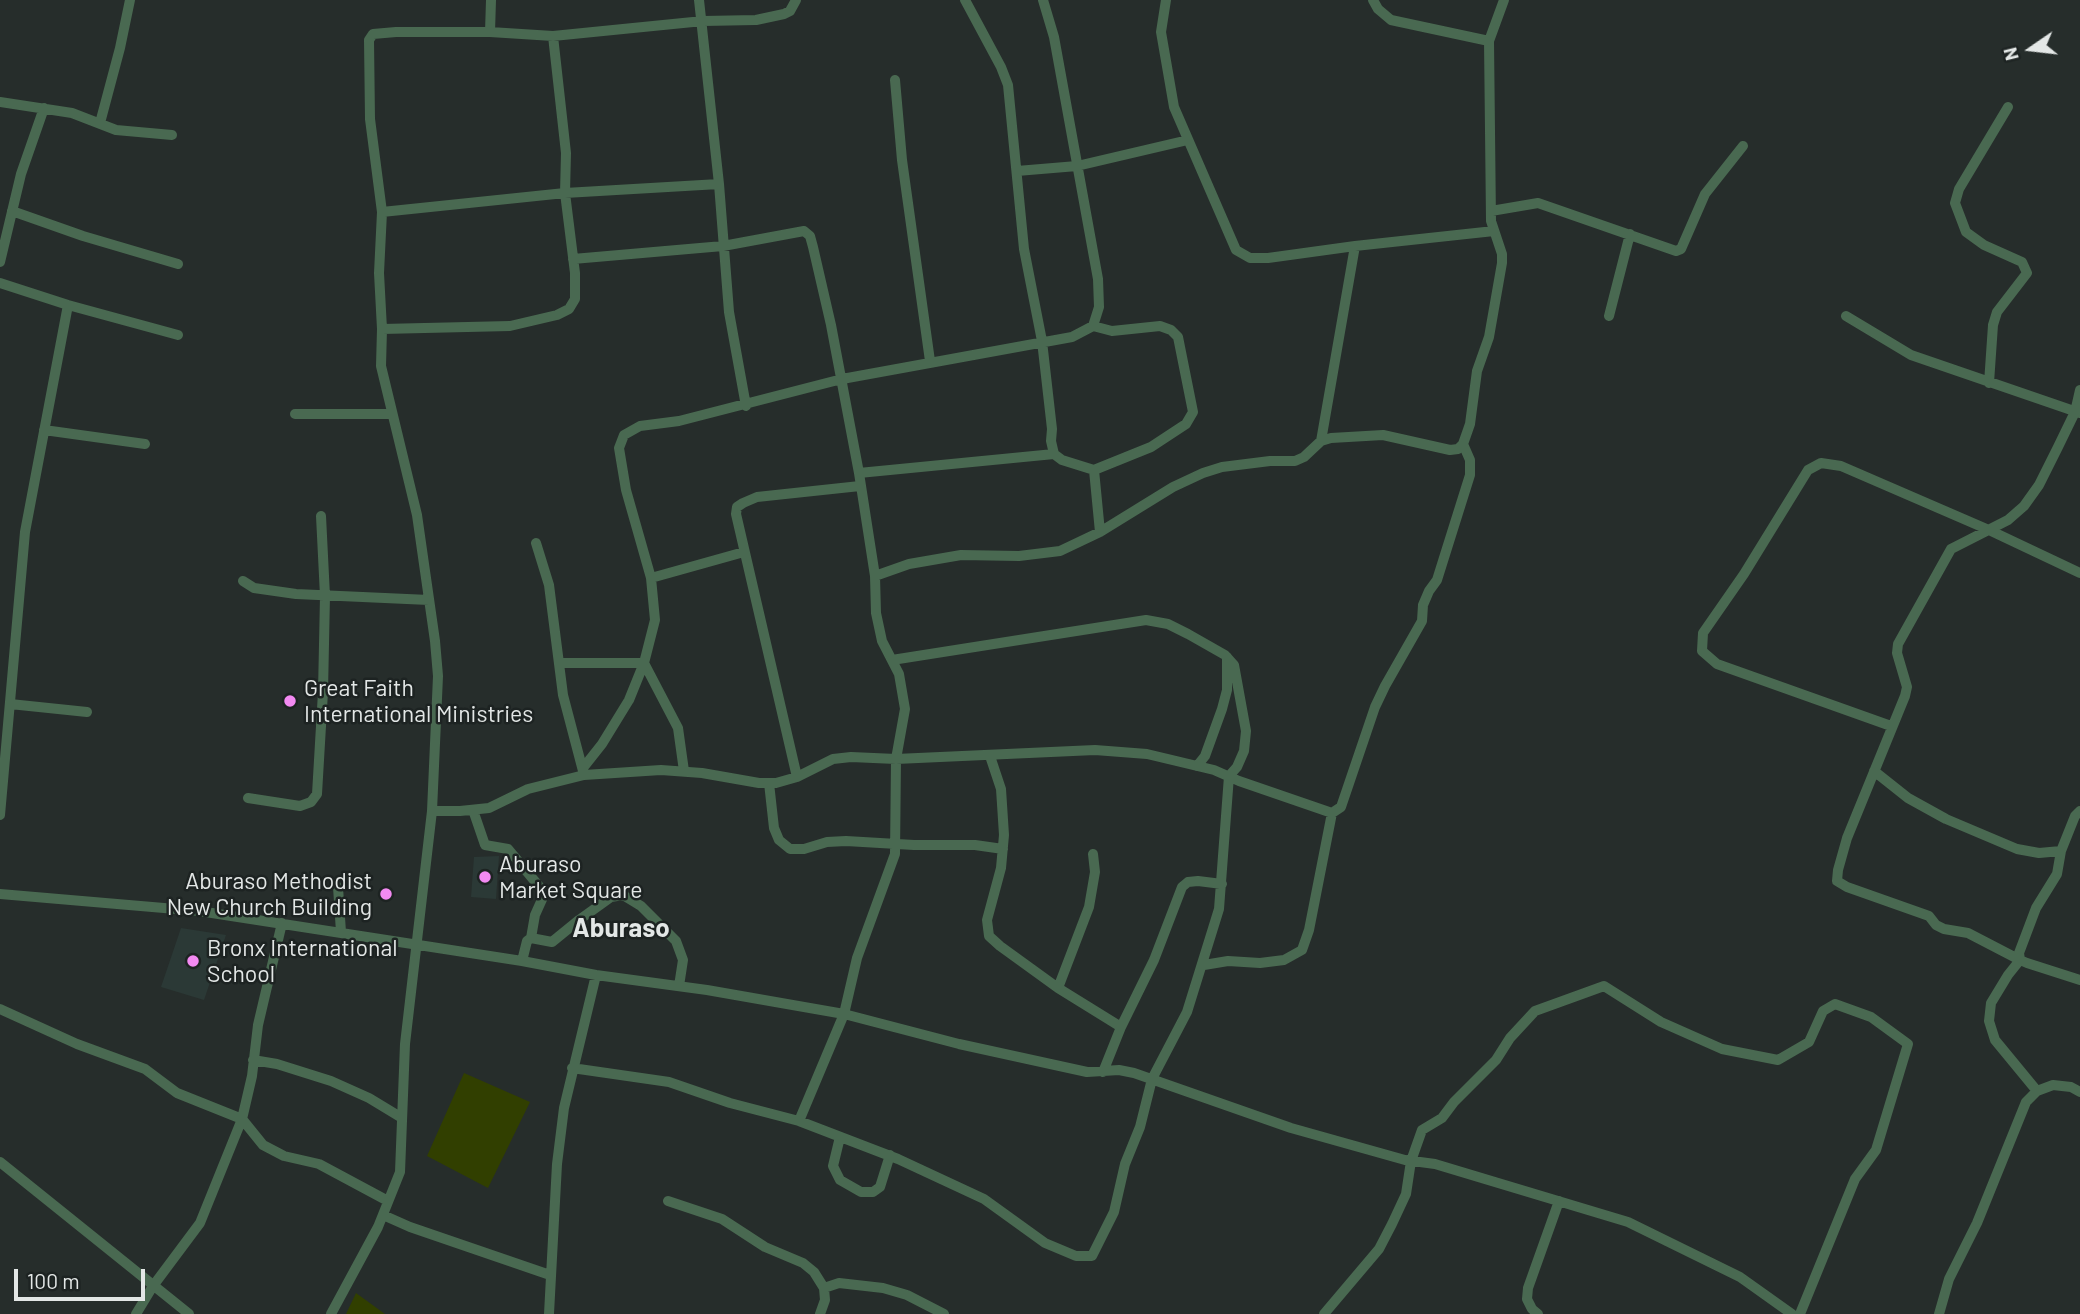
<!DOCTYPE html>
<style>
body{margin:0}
#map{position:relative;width:2080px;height:1314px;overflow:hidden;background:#262d2b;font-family:Barlow,sans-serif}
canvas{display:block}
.north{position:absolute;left:1996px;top:14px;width:70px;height:70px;-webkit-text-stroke:5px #1d2322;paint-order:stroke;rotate:256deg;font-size:19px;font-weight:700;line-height:28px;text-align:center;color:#e3e7e6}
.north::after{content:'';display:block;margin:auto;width:24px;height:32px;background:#e3e7e6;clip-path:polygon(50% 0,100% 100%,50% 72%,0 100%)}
.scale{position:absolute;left:14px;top:1269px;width:131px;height:32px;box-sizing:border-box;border:4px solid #e3e7e6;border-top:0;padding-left:9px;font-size:21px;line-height:24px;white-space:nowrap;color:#e3e7e6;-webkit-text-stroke:5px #1d2322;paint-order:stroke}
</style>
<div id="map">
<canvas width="2080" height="1314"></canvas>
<div class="north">N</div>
<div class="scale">100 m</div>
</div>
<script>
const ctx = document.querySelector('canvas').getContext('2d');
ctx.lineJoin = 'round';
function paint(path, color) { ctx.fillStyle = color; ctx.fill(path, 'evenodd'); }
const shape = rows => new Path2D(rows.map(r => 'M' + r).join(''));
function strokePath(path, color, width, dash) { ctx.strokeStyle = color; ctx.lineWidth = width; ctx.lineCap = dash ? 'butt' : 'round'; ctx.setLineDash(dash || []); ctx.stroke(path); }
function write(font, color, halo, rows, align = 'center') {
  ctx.font = font + ' Barlow,sans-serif'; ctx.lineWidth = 5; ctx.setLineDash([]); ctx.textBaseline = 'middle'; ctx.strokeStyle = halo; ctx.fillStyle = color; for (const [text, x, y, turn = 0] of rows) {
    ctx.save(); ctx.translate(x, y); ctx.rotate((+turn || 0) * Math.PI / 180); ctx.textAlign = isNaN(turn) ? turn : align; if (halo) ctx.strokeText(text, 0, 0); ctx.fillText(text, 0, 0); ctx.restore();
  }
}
const built = shape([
 [499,856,496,899,471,897,474,857],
 [181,928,226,935,204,1000,161,987]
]);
const green = shape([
 [464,1073,530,1102,488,1188,427,1156],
 [356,1293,385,1314,346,1314]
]);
const minor = shape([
 [699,0,719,184,729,312,746,406],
 [965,0,1001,67,1008,85,1024,249,1042,341,1052,429,1051,441,1054,454,1062,460,1094,470,1100,532],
 [1166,0,1161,32,1174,107,1236,250,1250,258,1268,258,1355,246,1494,231],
 [1373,0,1378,9,1391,20,1489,41],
 [490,32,491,0],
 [895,80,902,160,930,361],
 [0,102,72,113,116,130,172,135],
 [100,123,120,48,130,0],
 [1017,171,1077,166,1188,140],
 [12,211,83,236,178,264],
 [1491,211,1538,203,1676,251,1681,249,1705,194,1743,146],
 [382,212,565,193,719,184],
 [573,259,723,246,804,231,810,236,813,247,831,325,859,473,875,576,876,613,882,641,899,674,905,709,896,759,895,854,857,958,844,1014,799,1121],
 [0,262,21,174,44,108],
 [0,283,68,305,178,335],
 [1609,316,1630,234],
 [1846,316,1911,355,2080,413],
 [1093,326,1112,331,1160,326,1171,330,1178,337,1193,412,1186,424,1151,447,1094,470],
 [382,329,510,326,557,315,569,309,575,299,575,273,565,193,566,153,553,36],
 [1989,383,1993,325,1997,312,2027,273,2022,262,1984,245,1966,232,1955,203,1959,189,2008,107],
 [295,414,391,414],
 [44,430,145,444],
 [1321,441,1355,246],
 [859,473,1054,454],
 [536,543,549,585,563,695,583,771],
 [875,576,909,564,961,555,1019,556,1060,551,1100,532,1173,487,1203,473,1222,467,1270,461,1295,461,1304,457,1321,441,1331,438,1383,435,1450,450,1458,449,1463,444,1470,424,1477,371,1489,337,1502,263,1502,254,1491,221,1489,41,1504,0],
 [651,578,744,552],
 [243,581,254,588,296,594,429,600],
 [560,663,644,663],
 [644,663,678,728,684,771],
 [10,704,87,712],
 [1891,726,1717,664,1702,651,1703,633,1744,574,1808,470,1821,463,1841,466,1989,530,2080,573],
 [990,756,1001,789,1004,835,1001,868,987,920,989,936,1000,946,1058,988,1121,1027,1103,1072],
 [1197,766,1205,756,1222,709,1227,690,1227,657],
 [583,768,602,744,629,700,644,663,655,620,651,578,626,490,619,448,624,435,640,426,679,421,842,379,1072,337,1093,326,1099,307,1098,279,1054,37,1043,0],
 [1874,771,1908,798,1946,819,2017,849,2039,853,2061,851],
 [797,777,736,514,737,507,743,503,757,497,860,486],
 [769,783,774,828,779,840,790,849,804,849,827,842,846,841,914,845,975,845,1003,849],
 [248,798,300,806,311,802,317,794,323,692,325,596,321,516],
 [473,810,485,845,508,849,543,891,544,895,535,915,531,938],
 [432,811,460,811,489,808,528,789,584,775,661,770,702,773,759,783,776,783,797,777,833,759,851,757,896,759,1095,750,1147,754,1214,770,1239,781,1332,813,1341,807,1375,707,1385,686,1422,621,1423,605,1429,591,1437,580,1470,475,1470,460,1463,444],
 [2080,811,2075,816,2061,851,2057,874,2036,908,2019,953,2020,960,2027,963,2080,980],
 [0,815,25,532,68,305],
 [338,887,341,932],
 [0,894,199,911,522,961,596,975,707,990,844,1014,959,1044,1087,1072,1119,1070,1134,1073,1291,1128,1405,1160,1435,1164,1628,1222,1740,1277,1792,1314],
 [522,961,527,941,531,938,552,942,579,920,611,897,623,895,641,906,676,941,683,960,679,986],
 [1204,965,1228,961,1260,963,1284,960,1302,950,1309,930,1332,813],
 [1058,988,1089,907,1095,872,1093,854],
 [0,1009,77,1044,145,1069,177,1093,242,1119,263,1145,284,1156,319,1164,388,1201],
 [1121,1027,1154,960,1182,887,1188,882,1198,881,1222,884],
 [253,1060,277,1064,331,1081,369,1098,402,1118],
 [572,1068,669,1082,730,1103,799,1121,898,1159,984,1199,1045,1243,1076,1256,1092,1256,1114,1212,1125,1164,1140,1127,1152,1079,1187,1012,1219,909,1229,776,1237,767,1244,751,1246,731,1234,665,1225,655,1188,634,1168,624,1146,620,892,660],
 [2037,1091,1995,1040,1989,1021,1991,1003,2008,975,2020,960,1968,933,1944,929,1936,925,1929,916,1847,887,1837,881,1838,870,1847,838,1905,696,1907,687,1897,653,1898,644,1951,549,2008,520,2024,506,2039,485,2058,447,2075,412,2080,390],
 [840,1137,833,1166,840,1180,861,1192,873,1192,880,1187,890,1155],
 [0,1162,189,1314],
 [668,1201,722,1219,765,1247,803,1263,814,1272,824,1288,825,1300,820,1314],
 [383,1215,410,1227,550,1275],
 [824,1288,839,1283,883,1288,907,1295,944,1314],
 [136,1314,153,1286,200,1223,242,1119,252,1076,258,1025,282,923],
 [331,1314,378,1227,400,1172,405,1044,432,811,438,676,435,641,417,515,381,366,382,329,379,273,382,212,370,119,369,40,373,34,396,32,490,32,553,36,703,21,756,20,784,14,790,11,796,0],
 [549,1314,557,1164,564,1108,596,975],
 [1324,1314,1379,1249,1392,1224,1406,1194,1411,1161,1422,1130,1442,1118,1454,1102,1496,1060,1510,1038,1535,1011,1604,986,1661,1022,1722,1049,1778,1060,1809,1042,1823,1011,1835,1004,1871,1017,1908,1044,1876,1150,1855,1179,1800,1314],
 [1538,1314,1532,1309,1527,1299,1528,1288,1559,1201],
 [1939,1314,1949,1279,1977,1223,2026,1102,2037,1091,2053,1085,2071,1087,2080,1092]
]);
const markers = [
 [290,701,7,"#f38af2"],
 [485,877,7,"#f38af2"],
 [386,894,7,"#f38af2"],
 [193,961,7,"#f38af2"]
];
const poiNames = [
 ["Great Faith",304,688],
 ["International Ministries",304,714],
 ["Aburaso",499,864],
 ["Market Square",499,890],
 ["Aburaso Methodist",372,881,"right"],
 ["New Church Building",372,907,"right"],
 ["Bronx International",207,948],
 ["School",207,974]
];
const quarterNames = [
 ["Aburaso",621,928]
];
paint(built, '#2b3936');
paint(green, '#313f00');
strokePath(minor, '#496951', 10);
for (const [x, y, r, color] of markers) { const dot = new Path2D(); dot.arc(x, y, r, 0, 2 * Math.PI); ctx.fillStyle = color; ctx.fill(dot); strokePath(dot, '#1d2322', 2.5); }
write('23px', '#e3e7e6', '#1d2322', poiNames, 'left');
write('bold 26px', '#e3e7e6', '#1d2322', quarterNames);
</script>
